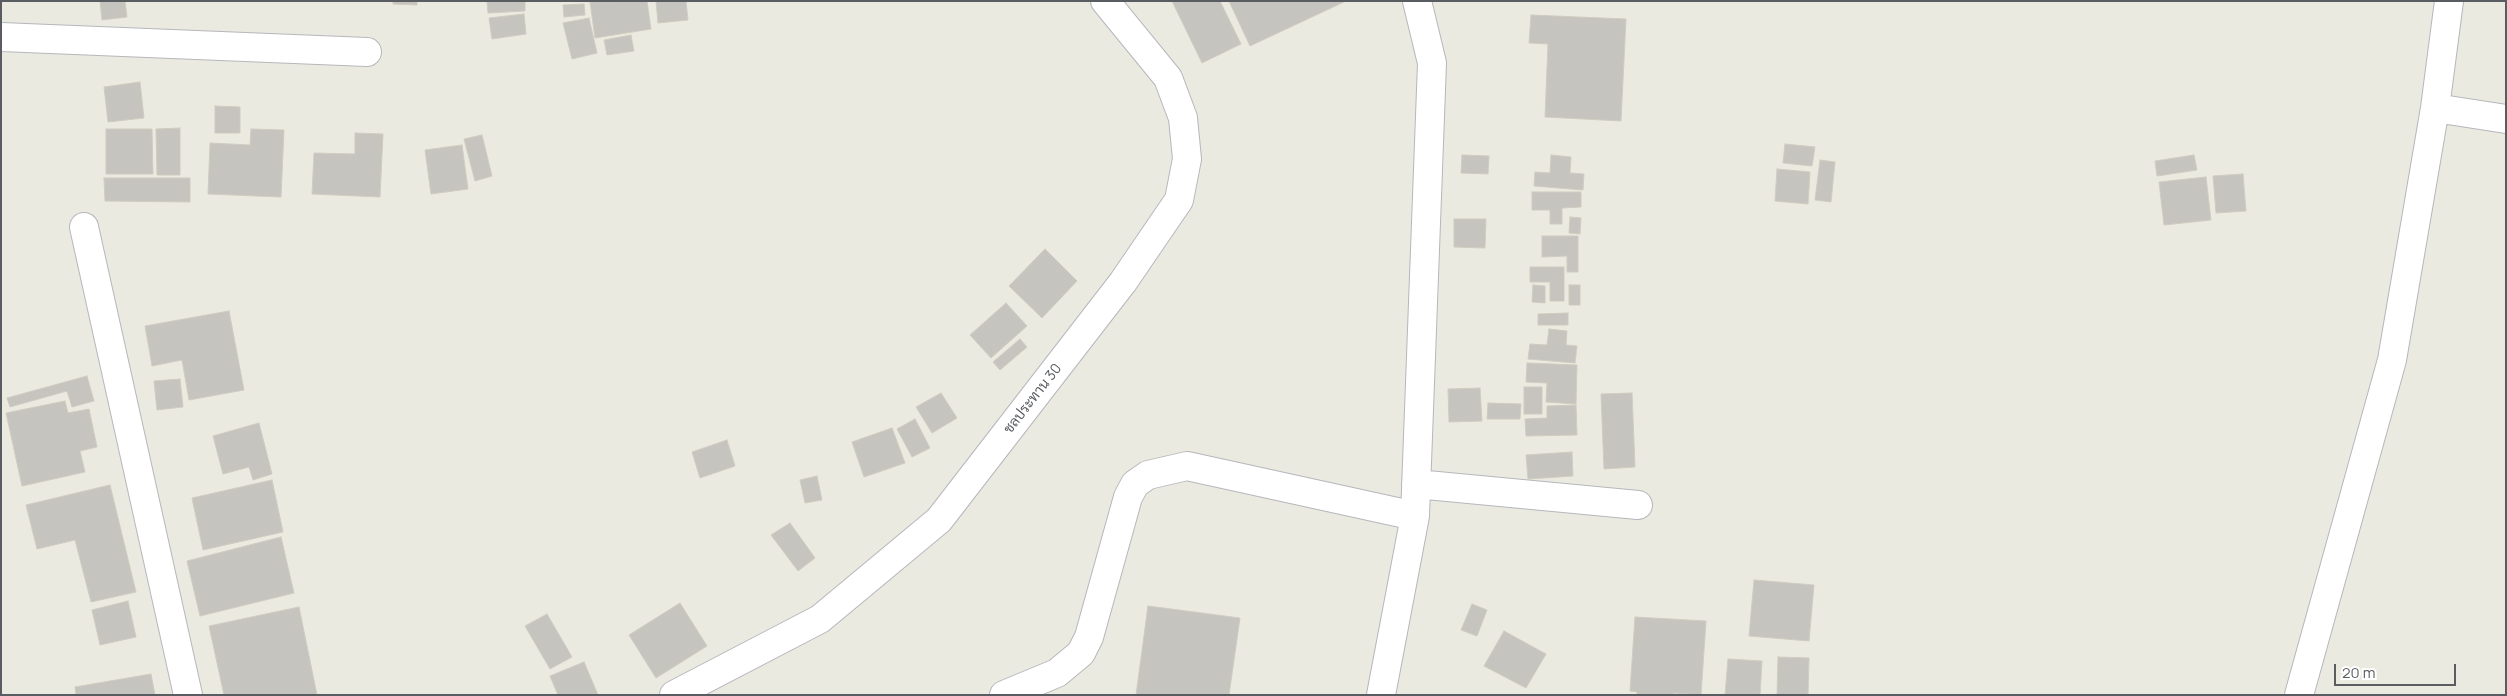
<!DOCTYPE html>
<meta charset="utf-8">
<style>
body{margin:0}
#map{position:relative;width:2507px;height:696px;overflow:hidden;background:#ebeae0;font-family:Manrope,sans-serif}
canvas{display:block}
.frame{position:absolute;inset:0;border:2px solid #595c60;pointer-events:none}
.scale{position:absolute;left:2334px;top:664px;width:122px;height:22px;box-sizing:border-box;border:2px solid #595c60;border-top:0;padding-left:6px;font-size:15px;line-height:18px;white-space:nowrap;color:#595c60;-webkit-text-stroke:4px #fff;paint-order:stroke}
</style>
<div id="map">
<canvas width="2507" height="696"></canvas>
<div class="frame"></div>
<div class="scale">20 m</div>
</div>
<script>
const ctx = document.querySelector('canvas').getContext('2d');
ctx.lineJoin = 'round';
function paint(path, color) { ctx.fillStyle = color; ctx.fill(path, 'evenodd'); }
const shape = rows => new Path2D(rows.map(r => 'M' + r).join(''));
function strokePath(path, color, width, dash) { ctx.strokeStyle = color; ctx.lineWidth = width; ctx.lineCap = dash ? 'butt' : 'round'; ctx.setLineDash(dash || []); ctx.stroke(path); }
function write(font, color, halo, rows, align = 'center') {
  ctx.font = font + ' Manrope,Sarabun,sans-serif'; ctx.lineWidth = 4.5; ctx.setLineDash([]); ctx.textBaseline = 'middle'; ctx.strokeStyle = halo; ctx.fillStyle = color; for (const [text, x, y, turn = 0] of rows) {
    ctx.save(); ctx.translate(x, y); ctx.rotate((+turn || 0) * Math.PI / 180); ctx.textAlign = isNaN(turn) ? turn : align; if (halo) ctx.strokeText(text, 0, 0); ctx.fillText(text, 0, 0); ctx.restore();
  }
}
const building = shape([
 [100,1,125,1,127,17,102,20,100,1],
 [393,1,417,1,417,5,393,4,393,1],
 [487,1,525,1,525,11,488,13,487,1],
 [647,1,651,29,595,38,590,2,647,1],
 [656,1,686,1,688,20,658,23,656,1],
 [1172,1,1220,1,1241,44,1202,63,1172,1],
 [1229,1,1346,1,1250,46,1229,1],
 [584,4,585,15,564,17,563,5,584,4],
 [524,14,526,34,492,39,489,18,524,14],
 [1531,15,1626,19,1621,121,1545,117,1548,44,1529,43,1531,15],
 [589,18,597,53,572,59,563,23,589,18],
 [631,35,634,51,607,55,604,40,631,35],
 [140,82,144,118,108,122,104,87,140,82],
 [215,106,240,107,240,133,215,133,215,106],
 [180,128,180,175,157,175,156,129,180,128],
 [106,129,152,129,153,174,106,174,106,129],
 [251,129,284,130,281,197,208,194,210,143,250,145,251,129],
 [355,133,383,134,380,197,312,194,314,153,355,154,355,133],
 [482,135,492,176,475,181,464,139,482,135],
 [1785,144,1815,147,1812,166,1783,163,1785,144],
 [462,145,468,189,431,194,425,150,462,145],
 [1462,155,1489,156,1488,174,1461,173,1462,155],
 [1551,155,1571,157,1570,173,1584,174,1583,190,1534,186,1535,172,1550,173,1551,155],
 [2194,155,2197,170,2157,176,2155,161,2194,155],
 [1820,160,1835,162,1831,202,1815,200,1820,160],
 [1777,169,1810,172,1808,204,1775,201,1777,169],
 [2243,174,2246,211,2216,213,2213,176,2243,174],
 [2206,177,2211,220,2164,225,2159,182,2206,177],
 [104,178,190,178,190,202,105,201,104,178],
 [1532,192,1581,192,1581,207,1562,208,1562,224,1550,224,1550,210,1532,210,1532,192],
 [1570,217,1581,218,1580,234,1569,233,1570,217],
 [1454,219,1486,219,1485,248,1454,247,1454,219],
 [1542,236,1578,236,1578,272,1567,272,1567,256,1542,257,1542,236],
 [1045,249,1077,281,1042,318,1009,286,1045,249],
 [1530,267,1564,267,1564,301,1550,301,1550,282,1530,282,1530,267],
 [1533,285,1545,286,1545,303,1532,302,1533,285],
 [1569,285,1580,285,1580,305,1569,305,1569,285],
 [1006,303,1027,326,991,358,970,335,1006,303],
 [229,311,244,390,189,400,182,360,152,366,145,326,229,311],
 [1568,313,1568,325,1538,325,1538,314,1568,313],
 [1549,329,1567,331,1566,345,1577,346,1575,363,1528,359,1530,344,1547,345,1549,329],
 [1020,339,1027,347,1000,370,993,362,1020,339],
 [1527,363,1577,365,1576,404,1546,402,1547,383,1526,382,1527,363],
 [87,376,94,401,72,407,67,391,10,407,7,398,87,376],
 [180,379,183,407,157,410,154,381,180,379],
 [1524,387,1542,387,1542,414,1524,414,1524,387],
 [1480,388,1482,421,1449,422,1448,389,1480,388],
 [941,393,957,418,932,433,916,407,941,393],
 [1632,393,1635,467,1604,469,1601,394,1632,393],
 [65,401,68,413,89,409,97,447,80,451,85,472,22,486,6,413,65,401],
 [1488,403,1521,404,1520,419,1487,419,1488,403],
 [1576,405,1577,435,1526,436,1525,419,1547,418,1547,406,1576,405],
 [915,419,930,448,912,457,897,429,915,419],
 [259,423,272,474,253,480,249,467,223,474,213,436,259,423],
 [892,428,905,463,864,477,852,442,892,428],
 [727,440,735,466,700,478,692,452,727,440],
 [1572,452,1573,476,1528,479,1526,455,1572,452],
 [817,476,822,500,805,503,800,480,817,476],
 [272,480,283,532,203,550,192,498,272,480],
 [110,485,136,592,91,602,75,540,37,549,26,505,110,485],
 [790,523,815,558,798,571,771,535,790,523],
 [281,537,294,593,200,616,187,561,281,537],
 [1754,580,1814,585,1809,641,1749,636,1754,580],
 [128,601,136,637,100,645,92,610,128,601],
 [680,603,707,646,656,678,629,635,680,603],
 [1472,604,1487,610,1477,636,1461,630,1472,604],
 [1148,606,1240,618,1229,695,1136,695,1148,606],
 [299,607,317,695,224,695,209,626,299,607],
 [547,614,572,657,550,669,525,626,547,614],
 [1635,617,1706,621,1701,695,1673,693,1673,695,1637,695,1637,692,1630,691,1635,617],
 [1504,631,1546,654,1526,688,1484,666,1504,631],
 [1778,657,1809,658,1808,695,1777,695,1778,657],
 [1728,659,1762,661,1760,695,1725,695,1728,659],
 [584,662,598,695,558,695,550,676,584,662],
 [151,674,155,695,76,695,75,687,151,674]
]);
const minor = shape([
 [1,37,367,52],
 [2435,108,2506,119],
 [84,227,188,695],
 [1416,484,1638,505],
 [674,695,820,619,939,520,1123,282,1179,200,1187,159,1183,118,1168,78,1105,1],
 [1004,695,1057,673,1081,653,1089,637,1128,497,1135,484,1148,475,1187,466,1415,516],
 [1381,695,1415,516,1432,63,1417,1],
 [2299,695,2392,360,2435,108,2449,1]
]);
const streetNames = [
 ["ชลประทาน 30",1033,399,-52]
];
paint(building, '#c6c4be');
strokePath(building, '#cfccbf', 1);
strokePath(minor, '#b6b7bc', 30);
strokePath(minor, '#fff', 28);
write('14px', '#595c60', '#fff', streetNames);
</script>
